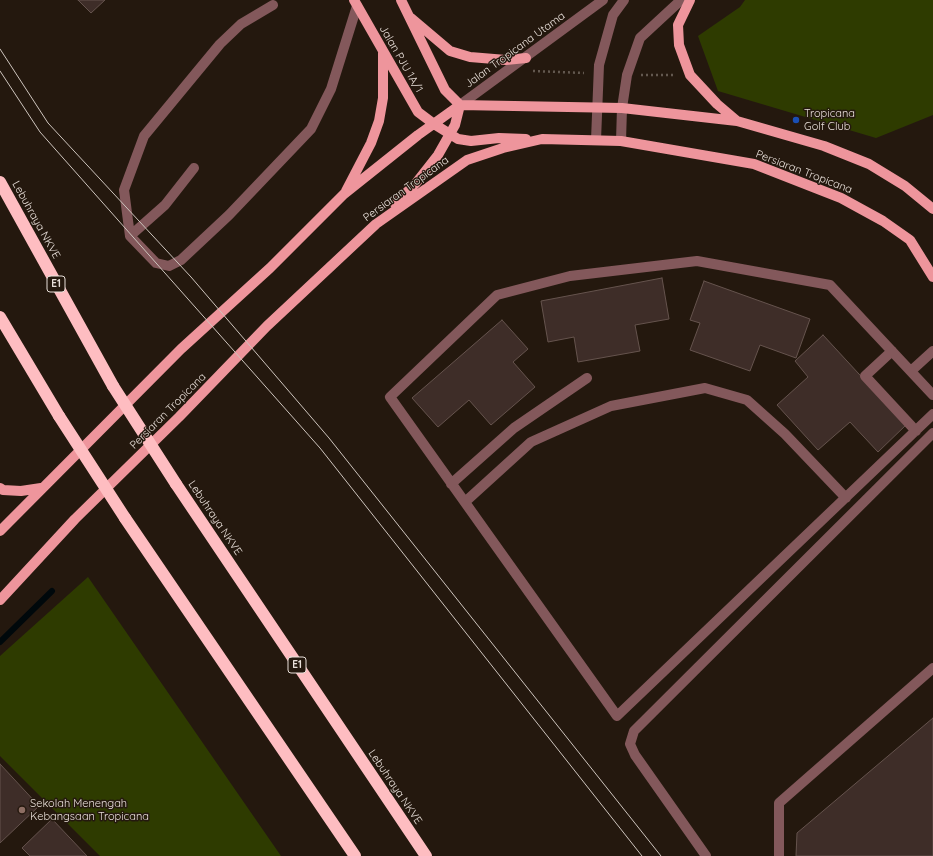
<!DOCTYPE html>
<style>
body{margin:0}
canvas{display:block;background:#24180e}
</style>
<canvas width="933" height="856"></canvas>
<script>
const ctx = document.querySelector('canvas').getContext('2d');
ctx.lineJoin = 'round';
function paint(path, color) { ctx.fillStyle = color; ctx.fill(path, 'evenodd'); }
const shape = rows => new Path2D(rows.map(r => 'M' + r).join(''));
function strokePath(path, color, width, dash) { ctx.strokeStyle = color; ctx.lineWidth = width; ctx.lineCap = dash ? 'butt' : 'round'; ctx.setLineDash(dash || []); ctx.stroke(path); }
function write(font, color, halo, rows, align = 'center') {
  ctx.font = font + ' Quicksand,sans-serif'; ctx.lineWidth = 3; ctx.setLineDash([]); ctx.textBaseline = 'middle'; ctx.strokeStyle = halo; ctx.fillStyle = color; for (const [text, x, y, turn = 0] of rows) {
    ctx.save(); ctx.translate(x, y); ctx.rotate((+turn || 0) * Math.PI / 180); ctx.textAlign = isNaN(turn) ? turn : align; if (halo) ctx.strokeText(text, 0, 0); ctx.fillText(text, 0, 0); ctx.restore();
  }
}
const green = shape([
 [745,0,933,0,933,115,876,138,718,91,698,36,740,7],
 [88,577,281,856,100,856,0,756,0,656]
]);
const stream = shape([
 [0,642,52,591]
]);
const building = shape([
 [78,0,105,0,91,13,78,0],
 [662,278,669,319,635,325,640,351,578,362,574,337,548,342,541,301,662,278],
 [704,281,810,319,796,358,760,345,750,371,690,350,700,323,690,320,704,281],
 [502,320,528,349,513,362,535,387,491,425,469,400,438,427,412,398,502,320],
 [823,335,906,425,878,452,850,422,818,450,777,405,808,377,795,361,823,335],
 [933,718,933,856,796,856,797,833,933,718],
 [0,764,39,806,0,843,0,764],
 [52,819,87,856,30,856,22,848,52,819]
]);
const path = shape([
 [533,71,584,73],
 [641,75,674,75]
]);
const minor = shape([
 [273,5,241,24,220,44,144,136,124,190,130,236,156,263,169,266,181,260,229,215,311,129,331,89,357,6],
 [460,105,603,0],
 [596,140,599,65,613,15,624,0],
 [621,141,622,108,627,75,640,38,681,0],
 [130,236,165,205,194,168],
 [892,351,865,376,916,431],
 [911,371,933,351],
 [933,395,830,285,697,261,570,276,497,295,390,397,617,716,933,414],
 [451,484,514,428,587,378],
 [465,502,531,442,611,406,705,388,747,400,785,434,846,498],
 [706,856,635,755,630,744,634,731,933,433],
 [779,856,779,803,933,668]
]);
const major = shape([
 [354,0,418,112,434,124,458,139,471,141,499,138,526,139],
 [401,0,445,90,460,105],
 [690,0,678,25,679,45,690,75,717,104,737,121],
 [411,18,450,51,470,57,506,60,526,58],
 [346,191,371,143,379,121,383,98,383,53],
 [395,204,416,183,438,155,455,125,460,105],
 [0,488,3,490,21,491,41,488],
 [0,531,181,349,270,268,344,194,418,135,460,105,622,108,737,121,824,146,869,164,905,186,933,209],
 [0,600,75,519,179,417,267,326,376,224,467,160,503,148,542,139,621,141,754,164,841,198,883,221,910,240,933,277]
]);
const highway = shape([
 [0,182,113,386],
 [0,317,59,416],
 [176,484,426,856],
 [125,518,355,856]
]);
const tram = shape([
 [0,49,48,123,191,277,329,438,661,856],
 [0,71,40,132,320,448,642,856]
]);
const highwayBridge = shape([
 [113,386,176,484],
 [59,416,125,518]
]);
const markers = [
 [796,120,4,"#1a4fb4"],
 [22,810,4,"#8d6e63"]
];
const shields = [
 [56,284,18],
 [297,665,18]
];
const shieldNames = [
 ["E1",56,284],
 ["E1",297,665]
];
const streetNames = [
 ["Jalan Tropicana Utama",515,50,-36],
 ["Jalan PJU 1A/1",401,59,60],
 ["Persiaran Tropicana",804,172,21],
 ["Persiaran Tropicana",406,189,-36],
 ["Lebuhraya NKVE",36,220,61],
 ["Persiaran Tropicana",168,411,-45],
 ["Lebuhraya NKVE",215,518,56],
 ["Lebuhraya NKVE",395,787,56]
];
const poiNames = [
 ["Tropicana",804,114],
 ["Golf Club",804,127],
 ["Sekolah Menengah",30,804],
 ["Kebangsaan Tropicana",30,817]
];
paint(green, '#2e3b00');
strokePath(stream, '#00080b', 6);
paint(building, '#3e2d28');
strokePath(building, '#65534d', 1);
strokePath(path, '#63584f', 2.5, [2, 3]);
strokePath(minor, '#83585b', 10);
strokePath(major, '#ee959c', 10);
strokePath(highway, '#febdc1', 12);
strokePath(tram, '#cdc4bd', 1);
strokePath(highwayBridge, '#febdc1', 12);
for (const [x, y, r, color] of markers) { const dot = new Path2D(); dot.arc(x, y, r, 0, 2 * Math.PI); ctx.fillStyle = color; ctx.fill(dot); strokePath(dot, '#24180e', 1.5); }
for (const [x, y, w] of shields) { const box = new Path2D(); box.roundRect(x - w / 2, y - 8, w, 16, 3); ctx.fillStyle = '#24180e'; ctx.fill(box); strokePath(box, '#e8dfd9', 1); }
write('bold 10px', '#e8dfd9', null, shieldNames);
write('11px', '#e8dfd9', '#24180e', streetNames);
write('11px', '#e8dfd9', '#24180e', poiNames, 'left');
</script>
